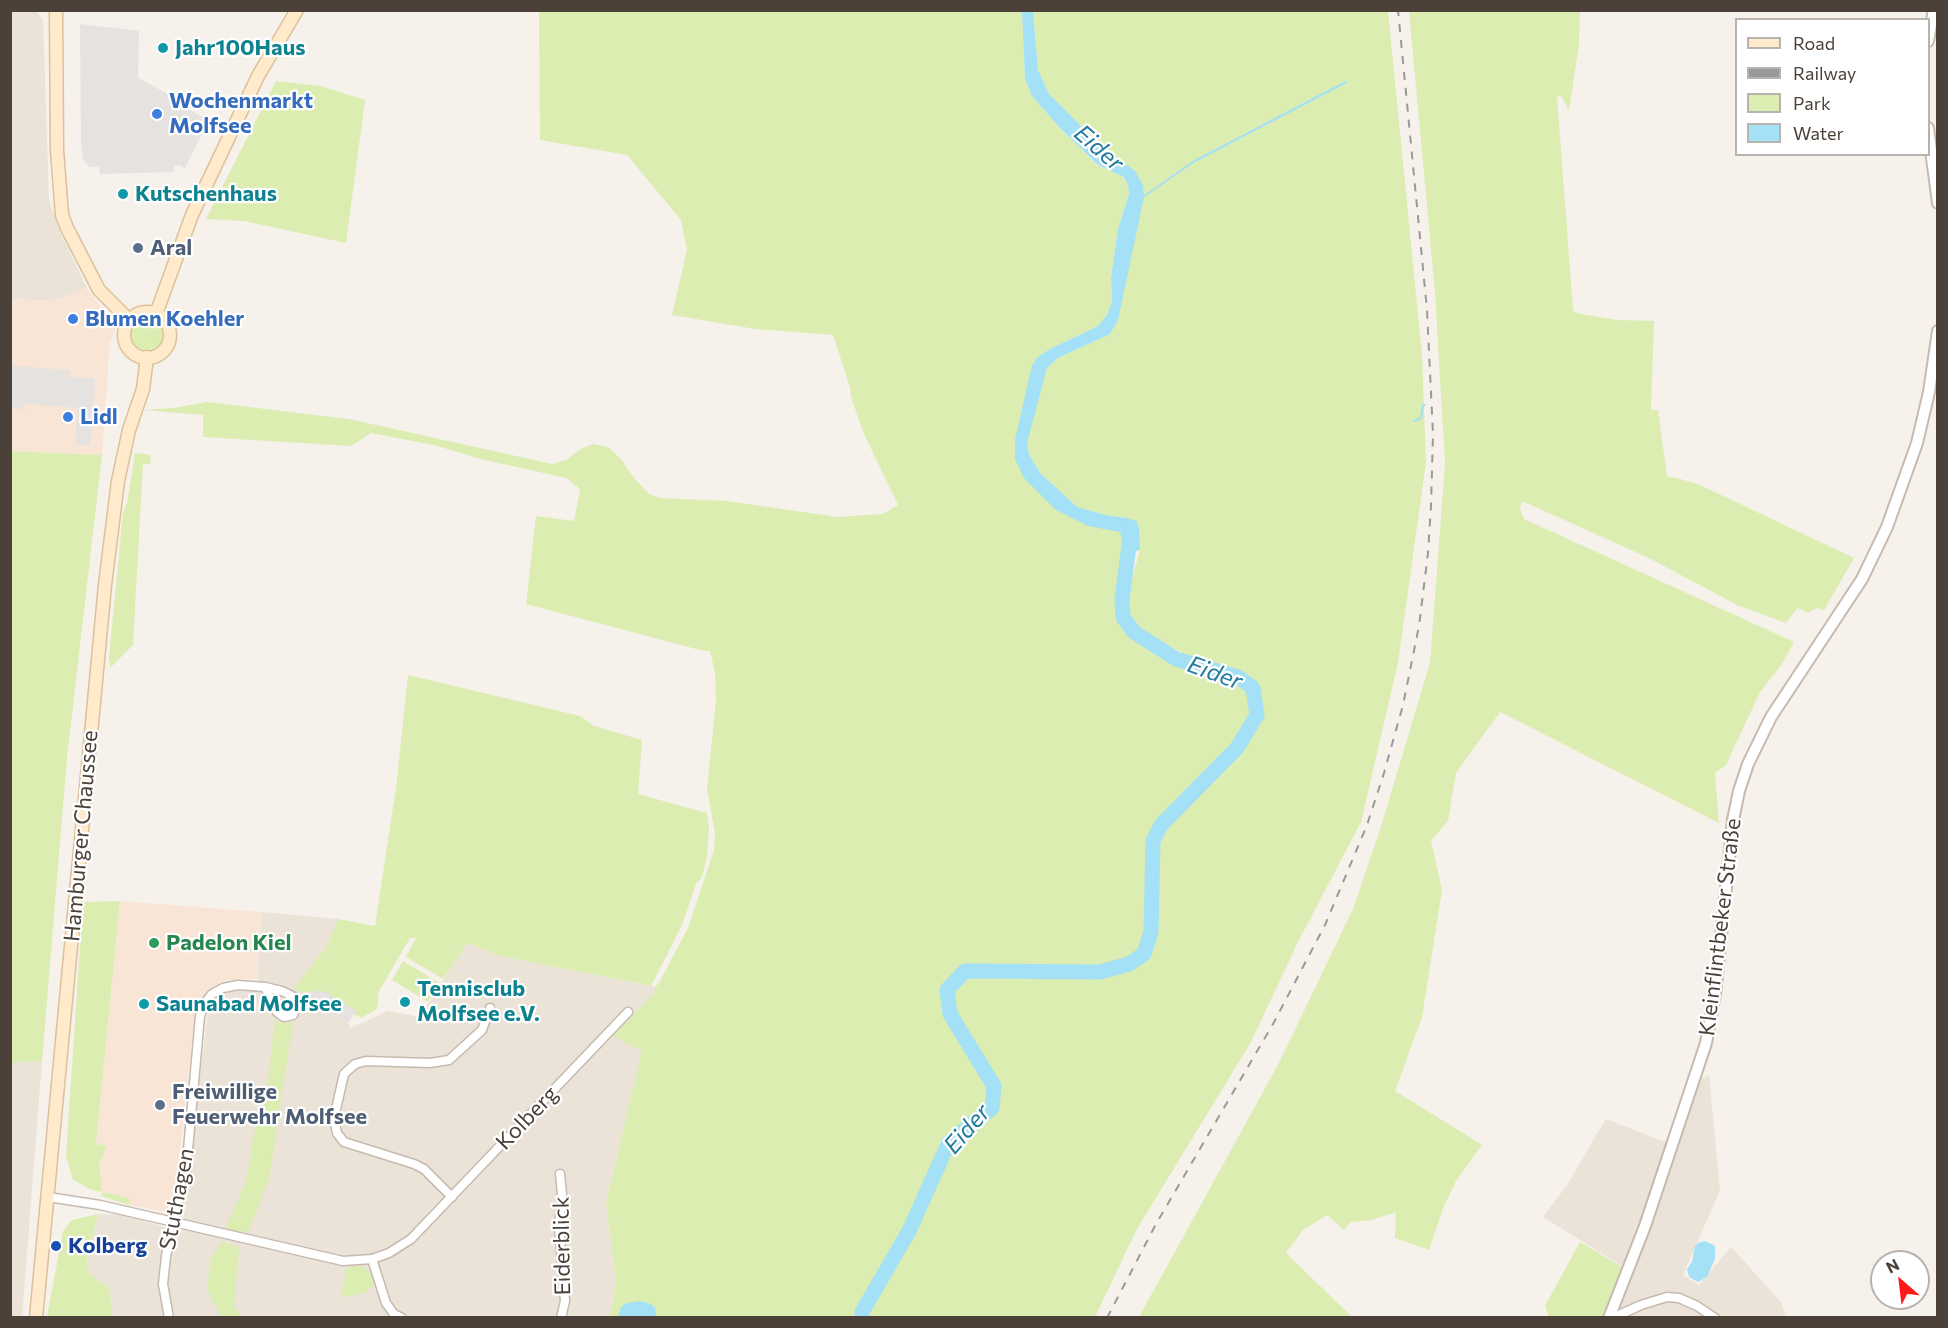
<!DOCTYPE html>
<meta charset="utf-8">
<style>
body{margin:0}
#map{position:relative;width:1948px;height:1328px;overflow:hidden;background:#f6f1eb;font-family:Commissioner,sans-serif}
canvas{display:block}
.frame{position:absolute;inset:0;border:12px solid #4b4138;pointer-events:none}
.legend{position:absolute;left:1735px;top:18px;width:195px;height:138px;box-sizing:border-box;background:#fff;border:2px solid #b7b3af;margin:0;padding:8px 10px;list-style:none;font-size:18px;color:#4b4138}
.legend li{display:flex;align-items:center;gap:12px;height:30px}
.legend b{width:30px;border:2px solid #b7b3af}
.north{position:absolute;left:1870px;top:1250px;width:60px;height:60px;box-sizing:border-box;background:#fff;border:2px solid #b7b3af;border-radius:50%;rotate:332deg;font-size:16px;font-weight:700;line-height:24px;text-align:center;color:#4b4138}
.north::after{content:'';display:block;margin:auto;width:21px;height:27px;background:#ff1a19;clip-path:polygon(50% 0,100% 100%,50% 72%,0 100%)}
</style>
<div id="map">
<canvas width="1948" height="1328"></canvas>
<div class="frame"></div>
<ul class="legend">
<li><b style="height:8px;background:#ffebcc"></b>Road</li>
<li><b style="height:8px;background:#999"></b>Railway</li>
<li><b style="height:16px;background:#dbedb1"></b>Park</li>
<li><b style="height:16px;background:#a4e0f6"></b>Water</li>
</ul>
<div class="north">N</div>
</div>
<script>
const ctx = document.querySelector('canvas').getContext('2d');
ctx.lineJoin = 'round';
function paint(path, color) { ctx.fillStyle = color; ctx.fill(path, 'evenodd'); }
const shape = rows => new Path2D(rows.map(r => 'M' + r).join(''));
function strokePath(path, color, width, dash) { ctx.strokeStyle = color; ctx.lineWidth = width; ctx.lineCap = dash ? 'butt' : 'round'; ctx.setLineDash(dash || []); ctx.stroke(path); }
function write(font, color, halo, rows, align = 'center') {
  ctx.font = font + ' Commissioner,sans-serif'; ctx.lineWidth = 4.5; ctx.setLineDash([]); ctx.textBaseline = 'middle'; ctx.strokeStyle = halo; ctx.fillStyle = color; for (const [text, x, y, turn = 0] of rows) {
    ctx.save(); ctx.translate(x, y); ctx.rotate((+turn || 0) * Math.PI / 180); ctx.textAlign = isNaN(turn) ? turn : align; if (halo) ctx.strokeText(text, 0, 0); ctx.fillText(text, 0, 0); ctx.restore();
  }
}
const residential = shape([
 [10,11,36,11,43,20,49,200,60,232,87,288,54,301,11,299],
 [261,912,338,919,326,947,295,988,319,1003,348,1023,351,1028,388,1011,420,1017,466,943,500,956,655,987,642,1051,606,1202,616,1283,610,1317,113,1317,109,1288,89,1274,87,1259,98,1214,122,1215,182,1232,207,1018,210,1006,219,996,231,991,257,991],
 [42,1061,22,1317,11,1318,11,1065,14,1062],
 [1709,1075,1720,1190,1683,1275,1699,1285,1731,1247,1781,1302,1786,1317,1609,1317,1628,1270,1543,1217,1567,1185,1606,1119,1677,1147,1699,1080]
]);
const commercial = shape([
 [87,288,116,328,110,341,102,455,11,451,10,299,54,301],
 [120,901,261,912,257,979,239,979,220,982,208,990,195,1010,176,1188,170,1206,163,1211,129,1205,130,1198,102,1192,96,1145]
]);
const green = shape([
 [539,11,1022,11,1025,79,1032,96,1060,128,1097,165,1124,177,1128,185,1129,194,1118,229,1111,278,1112,302,1107,315,1098,326,1050,349,1032,365,1024,478,1112,530,1120,532,1124,537,1117,594,1120,618,1126,629,1147,645,1178,662,1238,681,1250,691,1258,692,1252,681,1244,674,1190,656,1163,644,1141,629,1128,611,1129,589,1140,550,1127,518,1105,515,1077,508,1040,473,1029,454,1027,443,1030,426,1047,368,1058,358,1110,334,1135,171,1099,144,1049,94,1038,70,1033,11,1388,11,1422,355,1426,462,1398,663,1361,822,1298,942,1251,1042,1137,1229,1095,1317,610,1317,616,1283,606,1202,642,1051,613,1036,651,996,653,998,655,987,659,983,688,928,714,850,715,833,707,789,716,700,715,673,710,651,700,650,526,604,536,516,574,521,580,489,566,478,481,459,434,445,371,433,351,446,203,437,203,415,144,410,173,408,207,402,349,419,552,464,566,460,579,450,593,444,608,447,621,459,634,478,648,493,659,498,727,501,837,517,883,514,898,505,864,434,851,397,850,387,833,335,755,329,672,315,687,250,681,220,627,155,540,140],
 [1409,11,1580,11,1579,44,1569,111,1562,97,1557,96,1573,310,1576,313,1617,320,1654,321,1651,410,1658,410,1667,477,1677,478,1700,485,1854,558,1824,610,1817,608,1808,613,1797,608,1786,623,1739,606,1649,558,1522,501,1520,509,1524,519,1794,642,1782,664,1760,692,1726,765,1715,773,1719,823,1500,712,1456,773,1448,821,1431,841,1442,890,1422,1017,1395,1091,1482,1145,1456,1181,1444,1206,1429,1250,1395,1238,1396,1212,1372,1220,1351,1222,1344,1230,1327,1215,1302,1231,1286,1253,1352,1317,1139,1317,1279,1063,1353,909,1380,830,1430,663,1445,464,1435,293],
 [276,81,320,86,365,100,346,243,244,221,206,219],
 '130 335a18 18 0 1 1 36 0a18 18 0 1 1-36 0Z',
 [11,451,102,455,67,758,42,1061,14,1062,11,1065],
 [135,453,151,455,150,464,143,464,133,645,110,668,109,657,123,513,127,503],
 [408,675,580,716,594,726,642,740,638,794,707,813,709,829,707,856,702,877,696,884,682,925,651,986,500,956,467,943,443,979,406,957,416,938,410,938,379,991,377,994,379,995,377,1009,361,1018,354,1014,356,1011,318,991,302,993,294,988,326,947,338,919,375,926,396,788],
 [120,901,96,1144,107,1146,99,1163,102,1192,130,1198,129,1205,101,1196,102,1192,92,1190,73,1180,66,1156,83,902],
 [403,961,439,983,428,1002,392,980],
 [275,1019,281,1023,293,1022,269,1179,248,1233,225,1229,245,1184,258,1114,266,1101],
 [98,1214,87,1259,89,1274,109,1288,113,1317,47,1317,63,1231,72,1220],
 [222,1242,239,1247,234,1305,241,1317,221,1317,207,1289,211,1257],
 [1580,1242,1622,1267,1602,1317,1549,1317,1545,1306],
 [363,1266,370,1273,374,1285,364,1293,344,1297,341,1295,346,1269,348,1267]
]);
const parking = shape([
 [80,24,139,31,138,78,177,99,176,103,209,120,185,168,179,165,174,166,174,172,100,174,99,167,89,167,83,159,81,144],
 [11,366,70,370,70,377,95,379,90,445,75,445,78,408,25,404,24,409,11,408],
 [318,991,326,992,356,1011,348,1023,302,993]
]);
const water = shape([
 [1033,11,1038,70,1049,94,1099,144,1135,171,1143,185,1144,197,1118,320,1110,334,1058,358,1047,368,1027,443,1029,454,1040,473,1077,507,1105,515,1127,518,1137,521,1139,529,1140,550,1123,555,1124,537,1120,532,1088,526,1056,510,1024,478,1015,459,1015,440,1032,365,1038,357,1050,349,1098,326,1107,315,1112,302,1111,278,1118,229,1129,194,1128,185,1124,177,1098,165,1060,128,1032,96,1025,79,1022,11],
 [1705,1241,1715,1246,1715,1259,1707,1277,1698,1282,1689,1277,1687,1269,1692,1262,1695,1246,1698,1243],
 [640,1301,651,1304,655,1308,656,1317,618,1317,621,1307,627,1303]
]);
const stream = shape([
 [1143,197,1193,162,1346,82],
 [1414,421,1421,418,1423,405,1425,405]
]);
const river = shape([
 [862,1318,862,1312,909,1231,949,1142,992,1108,994,1086,950,1014,947,990,965,971,1100,972,1129,964,1144,954,1151,932,1153,841,1161,825,1237,748,1257,715,1253,688,1238,677,1176,659,1134,632,1123,617,1122,599,1130,538,1128,534]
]);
const minor = shape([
 [560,1174,562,1194,559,1226,565,1301,561,1318],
 [48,1197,100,1205,343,1261,372,1259,389,1253,411,1239,628,1012],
 [452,1197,424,1169,414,1164,344,1142,337,1133,334,1118,344,1074,355,1064,366,1061,430,1063,449,1060,482,1030,490,1008],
 [372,1259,386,1303,394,1314,402,1318],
 [1610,1315,1619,1315,1641,1305,1667,1297,1679,1298,1697,1306,1715,1318],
 [169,1318,163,1284,166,1256,186,1172,200,1016,205,1003,212,994,223,988,238,985,265,987,277,1012,284,1017,293,1015,298,1004,294,997,282,991,265,987]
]);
const tertiary = shape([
 [1928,41,1934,10],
 [1928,128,1938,203],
 [1609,1318,1645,1226,1706,1043,1715,994,1733,820,1739,791,1748,764,1771,717,1862,579,1887,527,1917,443,1929,392,1938,331]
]);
const secondary = shape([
 [56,10,57,150,62,215,67,228,99,290,130,321],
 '124 335a23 23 0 1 1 46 0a23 23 0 1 1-46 0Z',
 [156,314,192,215,258,76,297,10],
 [36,1318,105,585,118,481,129,430,143,389,147,357]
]);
const rail = shape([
 [1107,1318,1156,1224,1273,1024,1325,925,1367,825,1384,773,1403,705,1419,626,1428,553,1431,506,1433,434,1427,310,1398,10]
]);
const markers = [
 [163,48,6,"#0f9aa8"],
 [157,114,6,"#3f7fe0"],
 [123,194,6,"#0f9aa8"],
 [138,248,6,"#5c6f8a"],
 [73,319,6,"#3f7fe0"],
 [68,417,6,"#3f7fe0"],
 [154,943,6,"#2e9e5b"],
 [405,1002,6,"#0f9aa8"],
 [144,1004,6,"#0f9aa8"],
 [160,1105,6,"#5c6f8a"],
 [56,1246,6,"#1a4fb4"]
];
const cultureNames = [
 ["Jahr100Haus",175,48],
 ["Kutschenhaus",135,194],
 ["Tennisclub",417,989],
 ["Molfsee e.V.",417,1014],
 ["Saunabad Molfsee",156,1004]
];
const shopNames = [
 ["Wochenmarkt",169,101],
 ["Molfsee",169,126],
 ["Blumen Koehler",85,319],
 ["Lidl",80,417]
];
const serviceNames = [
 ["Aral",150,248],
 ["Freiwillige",172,1092],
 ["Feuerwehr Molfsee",172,1117]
];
const streetNames = [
 ["Hamburger Chaussee",81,836,-85],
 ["Kleinflintbeker Straße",1720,927,-83],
 ["Kolberg",527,1118,-46],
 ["Stuthagen",177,1199,-79],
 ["Eiderblick",562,1246,-91]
];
const leisureNames = [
 ["Padelon Kiel",166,943]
];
const transitNames = [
 ["Kolberg",68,1246]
];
const waterNames = [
 ["Eider",1099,148,41],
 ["Eider",1215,673,20],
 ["Eider",967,1129,-49]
];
paint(residential, '#ebe2d8');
paint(commercial, '#f9e5d5');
paint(green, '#dbedb1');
paint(parking, '#e5e2df');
paint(water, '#a4e0f6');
strokePath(stream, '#a4e0f6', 2);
strokePath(river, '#a4e0f6', 15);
strokePath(minor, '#c6baaf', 11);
strokePath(tertiary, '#c6baaf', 14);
strokePath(secondary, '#dcc19a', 15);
strokePath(minor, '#fff', 8);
strokePath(tertiary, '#fff', 10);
strokePath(secondary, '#ffebcc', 12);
strokePath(rail, '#999', 2, [8, 8]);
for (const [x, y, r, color] of markers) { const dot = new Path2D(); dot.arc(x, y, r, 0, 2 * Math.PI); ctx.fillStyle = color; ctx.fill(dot); strokePath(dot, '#fff', 2); }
write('bold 22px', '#0d838f', '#fff', cultureNames, 'left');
write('bold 22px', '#366cbe', '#fff', shopNames, 'left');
write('bold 22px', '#4e5e75', '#fff', serviceNames, 'left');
write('22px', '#4b4138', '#fff', streetNames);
write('bold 22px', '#27864d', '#fff', leisureNames, 'left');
write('bold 22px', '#164399', '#fff', transitNames, 'left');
write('italic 24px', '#237b9e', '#fff', waterNames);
</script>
